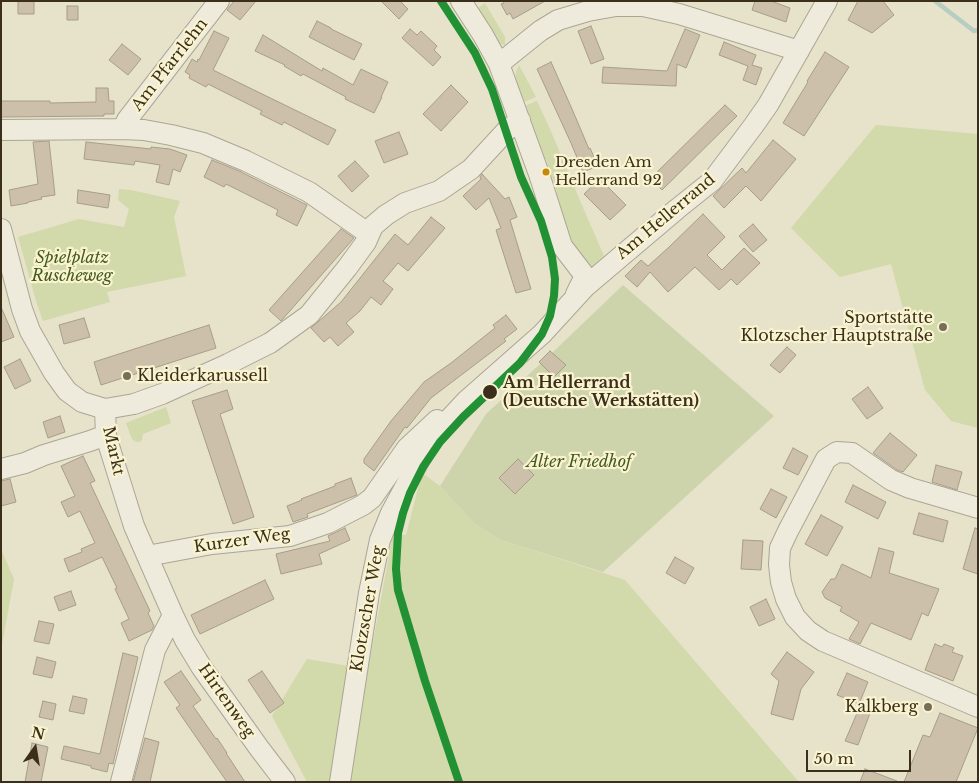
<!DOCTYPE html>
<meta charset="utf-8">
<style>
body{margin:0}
#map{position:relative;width:979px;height:783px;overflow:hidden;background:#e7e2ca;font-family:"Libre Baskerville",serif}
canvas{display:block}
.frame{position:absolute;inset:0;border:2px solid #3b2f1b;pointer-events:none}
.north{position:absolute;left:10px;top:723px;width:50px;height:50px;-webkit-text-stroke:4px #f9f3cf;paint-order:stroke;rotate:13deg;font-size:14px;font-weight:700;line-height:20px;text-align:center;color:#3b2f1b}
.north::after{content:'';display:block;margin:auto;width:18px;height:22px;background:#3b2f1b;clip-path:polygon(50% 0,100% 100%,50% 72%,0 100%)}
.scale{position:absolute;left:806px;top:750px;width:105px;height:22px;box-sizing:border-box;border:2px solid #3b2f1b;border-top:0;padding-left:6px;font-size:15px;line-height:18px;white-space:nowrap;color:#3b2f1b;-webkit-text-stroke:4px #f9f3cf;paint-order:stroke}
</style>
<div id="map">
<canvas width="979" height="783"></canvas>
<div class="frame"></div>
<div class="north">N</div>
<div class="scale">50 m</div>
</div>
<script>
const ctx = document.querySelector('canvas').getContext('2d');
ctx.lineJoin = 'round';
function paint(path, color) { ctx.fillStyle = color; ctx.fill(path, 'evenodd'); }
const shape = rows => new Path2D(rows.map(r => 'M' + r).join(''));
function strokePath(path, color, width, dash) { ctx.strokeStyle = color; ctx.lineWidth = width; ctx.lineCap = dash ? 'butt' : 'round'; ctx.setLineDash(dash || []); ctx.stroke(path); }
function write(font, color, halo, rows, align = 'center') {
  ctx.font = font + ' "Libre Baskerville",serif'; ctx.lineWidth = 4.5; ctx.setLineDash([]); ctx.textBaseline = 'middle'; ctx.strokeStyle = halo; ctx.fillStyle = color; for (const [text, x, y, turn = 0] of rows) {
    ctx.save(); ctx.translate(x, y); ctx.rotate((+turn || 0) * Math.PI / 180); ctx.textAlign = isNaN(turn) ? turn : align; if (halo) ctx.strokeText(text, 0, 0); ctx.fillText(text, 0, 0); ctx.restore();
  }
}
const green = shape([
 [485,3,505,37,505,45,497,43,475,10],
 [519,65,536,97,521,103,515,81,516,72],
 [537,101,550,129,584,210,604,256,592,267,583,261,571,247,551,194,557,192,546,159,540,160,522,107],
 [876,125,978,134,978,428,951,421,925,390,891,264,840,277,791,228],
 [119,189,131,190,180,201,174,217,186,276,107,292,110,302,43,321,37,304,18,237,79,219,124,227,129,209,118,200],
 [166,407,171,423,143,434,142,440,139,442,136,442,132,439,126,423],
 [422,473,440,486,474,523,501,540,625,580,799,782,347,782,393,534,406,535],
 [1,549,14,579,1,650],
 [307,659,355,667,337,782,307,782,272,716]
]);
const cemetery = shape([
 [623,285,774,416,603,572,501,540,474,523,440,486,486,414,552,353]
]);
const stream = shape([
 [935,1,974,31,978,30]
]);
const building = shape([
 [18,1,34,1,34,14,18,14,18,1],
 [234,1,256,1,240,20,227,10,234,1],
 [381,1,400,1,408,9,399,19,381,1],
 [503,1,545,1,513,19,510,13,507,15,501,4,504,3,503,1],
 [755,1,771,1,790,8,786,22,752,10,755,1],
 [858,1,883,1,894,15,872,33,848,20,858,1],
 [67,6,78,6,78,20,67,20,67,6],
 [317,21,331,28,331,29,362,44,354,60,309,37,317,21],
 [591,26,604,59,591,64,578,31,591,26],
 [410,29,417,35,421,31,437,46,434,50,441,57,433,66,402,38,410,29],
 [685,29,700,35,686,68,677,64,676,86,602,83,603,67,667,71,685,29],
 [214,31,229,38,213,70,336,130,328,145,284,122,282,125,260,114,262,111,208,84,206,87,189,78,190,75,185,72,192,59,197,62,198,59,199,60,214,31],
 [263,35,322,71,323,68,353,85,361,69,388,82,381,97,382,97,374,113,345,99,346,97,303,74,301,76,284,66,285,65,255,51,263,35],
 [724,42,756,55,752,65,762,68,756,85,743,80,748,66,719,55,724,42],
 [122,44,141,59,128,75,109,60,122,44],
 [825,52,849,67,804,136,783,123,808,82,807,81,825,52],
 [551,62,572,109,589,149,590,148,598,166,583,172,571,143,537,69,551,62],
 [451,85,468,102,441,131,423,114,451,85],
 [96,88,108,88,109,101,114,101,114,114,104,114,104,116,1,117,1,101,50,101,50,103,96,102,96,88],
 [725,105,737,116,662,190,651,178,725,105],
 [399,132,408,154,384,163,375,141,399,132],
 [773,140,796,159,761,201,746,186,724,208,713,196,742,168,746,173,773,140],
 [49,141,55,195,41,197,42,199,28,202,28,203,11,206,9,190,38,184,33,142,49,141],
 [86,142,151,149,151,147,170,149,187,155,180,172,173,169,169,185,156,182,160,165,135,161,134,165,84,159,86,142],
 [212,160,239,171,307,205,297,226,276,215,278,210,226,184,224,187,204,177,212,160],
 [355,161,369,176,352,192,338,176,355,161],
 [482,174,505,199,509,197,517,217,510,220,531,289,516,293,496,230,501,228,489,198,476,210,463,196,481,179,480,177,482,174],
 [600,179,626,205,610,220,584,194,600,179],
 [78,190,110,195,108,208,77,203,78,190],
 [703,214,725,237,707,255,722,270,744,248,760,263,737,285,731,279,719,290,695,267,668,292,650,272,637,287,625,276,641,260,648,266,668,248,703,214],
 [431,217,445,228,408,271,398,263,383,281,393,289,381,305,371,297,360,311,346,323,354,332,338,346,330,337,324,342,311,328,341,302,395,234,408,245,431,217],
 [753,224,767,240,753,252,739,236,753,224],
 [341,229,354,238,281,321,269,310,341,229],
 [1,307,14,337,1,342,1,307],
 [506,315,517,329,504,339,506,341,431,398,407,428,405,427,374,471,364,463,364,459,391,421,424,382,451,363,495,328,493,325,506,315],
 [84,318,90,337,64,344,59,325,84,318],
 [209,325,216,348,101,385,94,362,209,325],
 [787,347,796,355,780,373,770,365,787,347],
 [550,351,566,365,554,377,539,362,550,351],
 [20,359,31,381,15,389,4,367,20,359],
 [868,387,883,408,867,419,852,399,868,387],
 [227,390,233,409,220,414,254,517,233,524,192,401,227,390],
 [60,416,65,432,48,438,43,422,60,416],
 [890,433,917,455,903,472,897,470,873,453,890,433],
 [793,448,808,456,798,475,783,468,793,448],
 [83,456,95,481,90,483,150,611,148,613,154,626,152,630,129,641,121,623,129,619,115,589,117,588,102,557,69,572,64,559,82,552,81,549,95,543,80,511,68,517,61,502,75,496,61,466,83,456],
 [518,459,534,475,515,494,499,478,518,459],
 [936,465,962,472,957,490,932,482,936,465],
 [351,478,357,495,307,514,308,517,293,522,287,506,302,500,301,499,335,486,335,484,351,478],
 [10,479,16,502,1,506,1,481,10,479],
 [853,485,886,502,878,519,845,502,853,485],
 [771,489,787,497,776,518,760,509,771,489],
 [919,513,948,521,943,542,913,534,919,513],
 [821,515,843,527,827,556,805,544,821,515],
 [345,528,350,540,319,554,322,564,281,574,276,554,330,541,328,536,345,528],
 [975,528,978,529,978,574,963,569,975,528],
 [743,540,763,541,761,570,741,569,743,540],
 [879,548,894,552,889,573,939,589,928,616,922,613,911,640,871,623,860,644,849,639,859,622,840,611,842,607,825,598,822,592,831,579,835,579,842,564,871,578,879,548],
 [675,557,694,568,685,584,666,573,675,557],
 [265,580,274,599,200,634,191,615,265,580],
 [71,591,76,605,59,611,54,597,71,591],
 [766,599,775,619,759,626,750,607,766,599],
 [39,621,54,624,49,644,34,641,39,621],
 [935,644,942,647,944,644,954,648,952,652,963,656,953,681,925,670,935,644],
 [787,652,814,672,801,689,793,720,771,714,779,681,771,674,787,652],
 [123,653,138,657,113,764,109,763,107,772,91,768,91,766,61,759,64,746,100,754,123,653],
 [37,657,56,662,52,678,33,674,37,657],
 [181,671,201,700,193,706,216,739,217,738,227,753,226,753,245,782,227,782,176,708,180,705,164,682,181,671],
 [262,671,284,703,270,713,248,680,262,671],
 [847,673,868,682,859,704,837,695,847,673],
 [73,696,87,699,84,714,69,711,73,696],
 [43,701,56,704,53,720,39,717,43,701],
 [861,704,872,708,858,745,845,741,861,704],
 [940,713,978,728,956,782,904,782,923,735,930,737,940,713],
 [145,738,159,742,150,782,133,782,145,738],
 [32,743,48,747,41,782,25,782,32,743],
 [865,769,897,781,897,782,860,782,865,769]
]);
const minor = shape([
 [461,1,483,35,499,64,539,174,562,246,585,276,576,294],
 [499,64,540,31,558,20,588,11,616,6,643,6,679,14,799,51],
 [123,129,127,120,219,1],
 [1,130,123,129,144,130,171,135,203,143,246,161,309,192,369,234],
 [1,229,22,309,30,331,54,373,67,391,82,402,105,409,134,404,162,394,228,364,270,343,309,315,347,268,366,242,373,226,386,215,405,203,439,191,471,169,506,131,520,120],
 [105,409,106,435,109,446,134,526,173,615,185,640,202,668,259,748,285,782],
 [1,469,25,463,44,455,90,441,106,435],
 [978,508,910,488,891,480,852,453,837,452,826,459,788,531,780,548,779,565,781,582,786,599,795,617,808,631,823,641,978,707],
 [147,556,212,544,290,536,328,523,363,505,372,498,407,448,437,420],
 [121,782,155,650,173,615],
 [340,782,369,593,380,540,391,513,420,459,439,430,466,401,542,334,586,286,677,209,712,181,754,125,768,105,827,1]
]);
const tram1 = shape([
 [441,1,475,53,492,89,521,177,541,221,552,257,555,279,554,296,550,316,542,334,520,363,463,417,440,442,423,467,410,493,403,513,398,533,396,569,398,590,425,681,459,782]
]);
const markers = [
 [546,172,4.5,"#c88807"],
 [943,327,5,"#776e58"],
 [127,376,5,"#776e58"],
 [490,392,8,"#3b2f1b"],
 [928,707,5,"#776e58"]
];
const busNames = [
 ["Dresden Am",555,163],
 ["Hellerrand 92",555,181]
];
const streetNames = [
 ["Am Pfarrlehn",170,65,-52],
 ["Am Hellerrand",666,217,-40],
 ["Markt",113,451,77],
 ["Kurzer Weg",242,541,-8],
 ["Klotzscher Weg",368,609,-80],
 ["Hirtenweg",226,701,55]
];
const parkNames = [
 ["Spielplatz",72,258],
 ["Ruscheweg",72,276],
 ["Alter Friedhof",579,462]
];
const poiNames = [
 ["Sportstätte",933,318],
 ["Klotzscher Hauptstraße",933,336],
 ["Kleiderkarussell",137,376,"left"],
 ["Kalkberg",918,707]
];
const stopNames = [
 ["Am Hellerrand",503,383],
 ["(Deutsche Werkstätten)",503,401]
];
paint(green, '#d2d9ab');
paint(cemetery, '#cdd3ab');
strokePath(stream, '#b7cdc2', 4.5);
paint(building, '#ccc0aa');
strokePath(building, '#a79d89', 1);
strokePath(minor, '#aba694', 22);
strokePath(minor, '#eeebdd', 20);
strokePath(tram1, '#229133', 8);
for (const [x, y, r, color] of markers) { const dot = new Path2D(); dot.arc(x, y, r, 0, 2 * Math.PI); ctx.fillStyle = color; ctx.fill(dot); strokePath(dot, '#f9f3cf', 2); }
write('15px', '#3b2f1b', '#f9f3cf', busNames, 'left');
write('16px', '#3b2f1b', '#f9f3cf', streetNames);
write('italic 16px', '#435a1f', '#f9f3cf', parkNames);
write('16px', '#3b2f1b', '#f9f3cf', poiNames, 'right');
write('bold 16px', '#3b2f1b', '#f9f3cf', stopNames, 'left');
</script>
